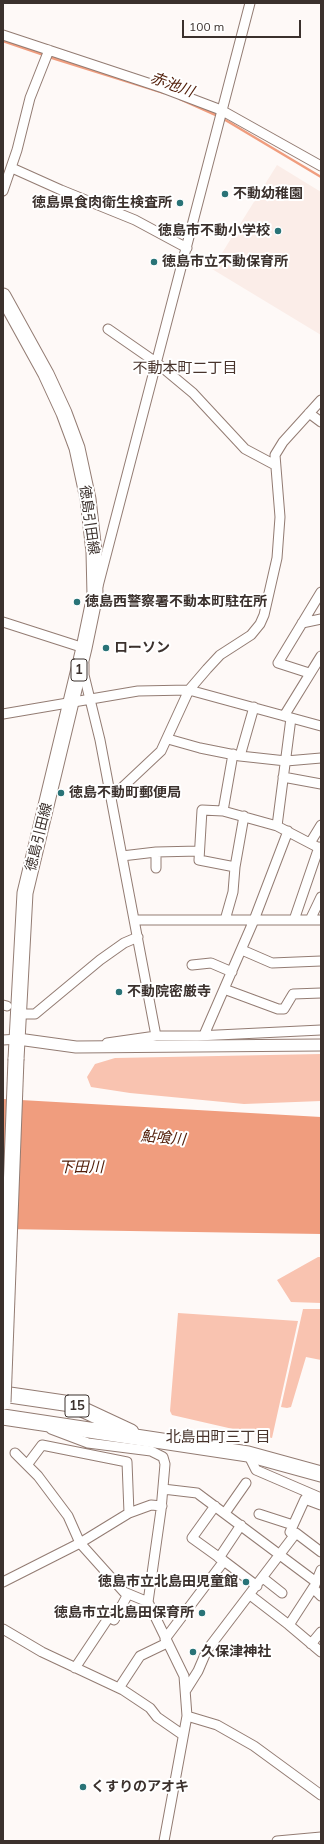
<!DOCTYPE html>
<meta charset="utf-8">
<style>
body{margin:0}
#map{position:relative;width:324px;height:1844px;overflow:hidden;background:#fef9f7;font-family:Mulish,sans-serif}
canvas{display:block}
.frame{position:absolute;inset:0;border:4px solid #3b312d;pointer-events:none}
.scale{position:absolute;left:182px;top:20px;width:119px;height:18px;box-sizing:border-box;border:2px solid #3b312d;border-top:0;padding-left:5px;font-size:12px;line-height:14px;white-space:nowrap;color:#3b312d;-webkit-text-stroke:3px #fff;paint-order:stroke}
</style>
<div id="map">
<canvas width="324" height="1844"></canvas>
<div class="frame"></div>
<div class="scale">100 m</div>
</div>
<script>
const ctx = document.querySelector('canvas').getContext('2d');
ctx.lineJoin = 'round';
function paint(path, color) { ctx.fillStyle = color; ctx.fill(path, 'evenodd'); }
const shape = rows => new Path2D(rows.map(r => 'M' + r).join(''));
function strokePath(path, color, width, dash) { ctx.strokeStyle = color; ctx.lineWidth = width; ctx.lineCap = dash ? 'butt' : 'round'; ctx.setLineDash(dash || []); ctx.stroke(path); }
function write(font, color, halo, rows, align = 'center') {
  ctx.font = font + ' Mulish,"Noto Sans JP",sans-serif'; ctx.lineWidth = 4; ctx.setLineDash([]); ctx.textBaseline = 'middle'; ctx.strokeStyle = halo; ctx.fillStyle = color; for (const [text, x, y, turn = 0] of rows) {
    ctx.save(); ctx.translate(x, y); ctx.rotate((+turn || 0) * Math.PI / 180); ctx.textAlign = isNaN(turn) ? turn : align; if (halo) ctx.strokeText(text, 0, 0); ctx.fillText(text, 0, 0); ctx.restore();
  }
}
const built = shape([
 [277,165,321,192,321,335,212,269]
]);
const green = shape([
 [321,1054,321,1101,244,1104,130,1093,91,1087,87,1077,95,1064,115,1058],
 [318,1257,321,1257,321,1303,291,1302,277,1280],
 [303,1309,321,1309,321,1360,306,1357,291,1407,287,1408,281,1407],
 [178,1313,298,1321,272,1438,172,1415,170,1411]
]);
const water = shape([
 [3,1099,321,1117,321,1234,3,1229]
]);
const stream = shape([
 [3,41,44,55],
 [49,57,164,93],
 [180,99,218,116],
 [222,118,321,177]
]);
const minor = shape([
 [3,35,163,88,221,110,321,166],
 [12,168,61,190,135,220,187,248],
 [3,191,17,150,30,98,49,50],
 [108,329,157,363,193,393,245,449,275,465],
 [309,413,321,422],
 [98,586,250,3],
 [3,622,84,648,84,651],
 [302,623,321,619],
 [84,664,84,675,100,740,156,1036],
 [309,673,278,663,321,592],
 [3,714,138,691,189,690,321,726],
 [284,716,321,656],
 [168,739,200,748,240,756,286,761,321,758],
 [240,756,254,707],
 [283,777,321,784],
 [111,798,161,751,189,690,207,669,220,655,251,635,260,624,264,615,277,558,280,517,275,455,283,442,321,400],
 [223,811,233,754],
 [277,826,291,718],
 [310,843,321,825],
 [156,852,156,868],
 [122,856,156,852,199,851],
 [235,867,199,860,202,810,223,811,277,826,321,849],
 [135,920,321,920],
 [225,920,233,892,235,867,244,816],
 [294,920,319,847],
 [310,920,321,897],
 [242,950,272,963,321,961],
 [192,965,211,963,232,972],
 [224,989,278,1009,284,1009,293,994,321,993],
 [3,1005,7,1006],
 [25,1014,35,1014,100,960,124,943,138,937],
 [204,1035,254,920,288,831],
 [3,1040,18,1039],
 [107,1043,156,1036,197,1036,321,1030],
 [51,1429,88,1443,151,1451,163,1457,165,1464,161,1510,148,1602,184,1676,187,1716,164,1841],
 [15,1453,38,1476,68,1516,80,1543,124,1592,148,1602],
 [248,1454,256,1470,321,1498],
 [27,1465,42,1445,127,1462,129,1513],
 [163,1489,197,1493,316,1582],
 [225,1513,246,1483],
 [259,1514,293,1525],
 [294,1536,290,1532,305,1499,321,1505],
 [219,1558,241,1525],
 [224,1561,257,1586],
 [263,1578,282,1593],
 [3,1582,80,1543,129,1513,151,1505,162,1506],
 [314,1587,321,1570],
 [250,1595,289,1625],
 [321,1596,313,1588,289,1625,321,1652],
 [3,1629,42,1652,123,1690,150,1708,157,1717,183,1735],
 [165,1639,224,1561,192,1538,215,1506],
 [311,1644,321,1632],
 [75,1668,109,1617,114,1620,128,1594],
 [119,1688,140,1656,167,1643],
 [186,1690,198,1671,207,1650,296,1533,321,1552],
 [187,1716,217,1725,254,1746,321,1795],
 [277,1841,321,1837]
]);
const tertiary = shape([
 [18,1039,76,1047,321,1045]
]);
const primary = shape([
 [3,296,46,374,64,413,77,448,88,499,94,552,95,595,84,648,25,893,16,1059],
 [3,1394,71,1404,131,1432],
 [3,1417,248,1454,321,1474]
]);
const primaryBridge = shape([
 [3,1402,16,1059]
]);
const markers = [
 [225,194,4,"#297377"],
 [180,203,4,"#297377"],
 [278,231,4,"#297377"],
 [154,262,4,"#297377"],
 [77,602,4,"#297377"],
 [106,648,4,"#297377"],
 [61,793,4,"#297377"],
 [119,992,4,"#297377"],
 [246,1582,4,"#297377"],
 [202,1613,4,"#297377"],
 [193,1652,4,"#297377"],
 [83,1787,4,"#297377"]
];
const shields = [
 [79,670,16],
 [77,1406,24]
];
const shieldNames = [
 ["1",79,670],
 ["15",77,1406]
];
const poiNames = [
 ["不動幼稚園",233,194],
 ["徳島県食肉衛生検査所",172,203,"right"],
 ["徳島市不動小学校",270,231,"right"],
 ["徳島市立不動保育所",162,262],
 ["徳島西警察署不動本町駐在所",85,602],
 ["ローソン",114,648],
 ["徳島不動町郵便局",69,793],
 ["不動院密厳寺",127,992],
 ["徳島市立北島田児童館",238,1582,"right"],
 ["徳島市立北島田保育所",194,1613,"right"],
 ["久保津神社",201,1652],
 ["くすりのアオキ",91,1787]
];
const streetNames = [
 ["徳島引田線",89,520,82],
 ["徳島引田線",39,837,-76]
];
const waterNames = [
 ["赤池川",172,85,20],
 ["鮎喰川",163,1138,5],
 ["下田川",81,1167]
];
const neighbourhoodNames = [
 ["不動本町二丁目",185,368],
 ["北島田町三丁目",218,1437]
];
paint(built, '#fbede8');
paint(green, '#f9c3b0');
paint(water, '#f09d7e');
strokePath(stream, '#f09d7e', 2.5);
strokePath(minor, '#937c73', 11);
strokePath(tertiary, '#937c73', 13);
strokePath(primary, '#937c73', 17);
strokePath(minor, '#fff', 9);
strokePath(tertiary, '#fff', 11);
strokePath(primary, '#fff', 15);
strokePath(primaryBridge, '#937c73', 17, []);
strokePath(primaryBridge, '#fff', 15);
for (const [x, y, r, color] of markers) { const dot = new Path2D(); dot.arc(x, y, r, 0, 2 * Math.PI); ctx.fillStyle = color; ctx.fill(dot); strokePath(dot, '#fff', 1.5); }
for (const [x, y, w] of shields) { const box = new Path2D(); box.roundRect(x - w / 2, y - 11, w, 22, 3); ctx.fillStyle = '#fff'; ctx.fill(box); strokePath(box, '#3b312d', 1); }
write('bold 13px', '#3b312d', null, shieldNames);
write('bold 14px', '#3b312d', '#fff', poiNames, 'left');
write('14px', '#3b312d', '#fff', streetNames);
write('italic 15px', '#53200b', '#fff', waterNames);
write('15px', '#48342c', '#fff', neighbourhoodNames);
</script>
